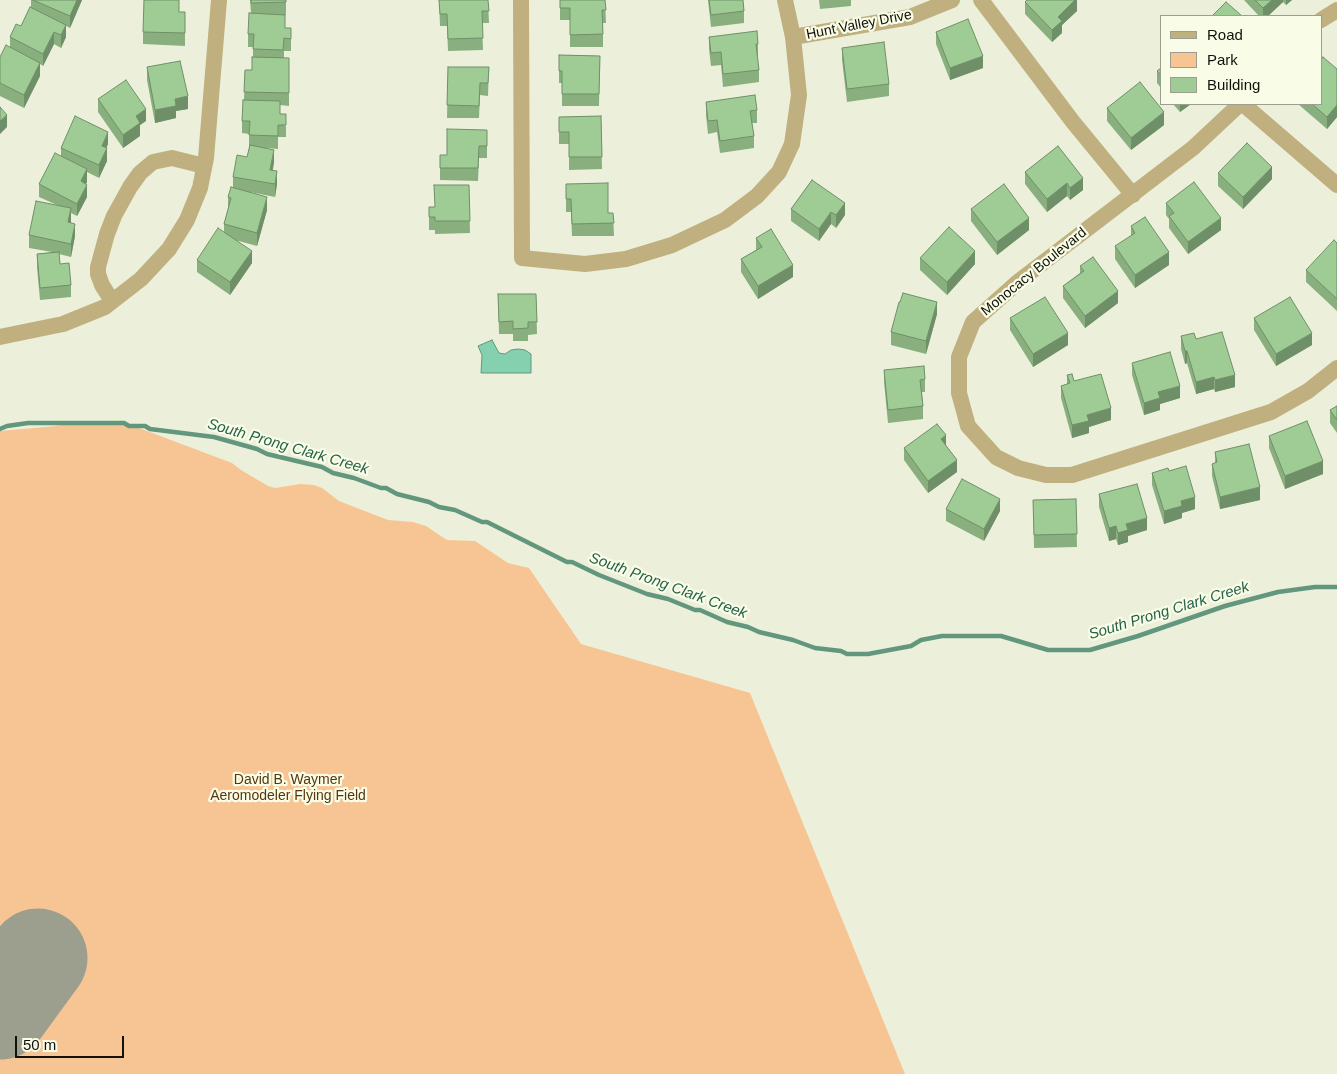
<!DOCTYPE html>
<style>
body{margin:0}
#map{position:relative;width:1337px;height:1074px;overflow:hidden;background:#ecf0da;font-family:Helvetica,sans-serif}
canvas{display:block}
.legend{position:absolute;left:1160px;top:15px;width:162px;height:90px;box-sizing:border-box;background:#f9fde7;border:1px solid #9c9f8f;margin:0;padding:6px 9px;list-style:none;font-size:15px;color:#11120b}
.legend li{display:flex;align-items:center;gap:10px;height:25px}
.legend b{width:25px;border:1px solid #9c9f8f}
.scale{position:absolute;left:15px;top:1036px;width:109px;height:22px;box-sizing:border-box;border:2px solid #11120b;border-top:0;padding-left:6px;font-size:15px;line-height:18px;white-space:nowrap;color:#11120b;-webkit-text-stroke:4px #f9fde7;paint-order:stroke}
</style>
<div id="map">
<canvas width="1337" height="1074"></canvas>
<ul class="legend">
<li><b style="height:6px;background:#c0af7f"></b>Road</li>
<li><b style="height:14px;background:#f7c594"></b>Park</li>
<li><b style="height:14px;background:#9fcc94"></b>Building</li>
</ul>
<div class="scale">50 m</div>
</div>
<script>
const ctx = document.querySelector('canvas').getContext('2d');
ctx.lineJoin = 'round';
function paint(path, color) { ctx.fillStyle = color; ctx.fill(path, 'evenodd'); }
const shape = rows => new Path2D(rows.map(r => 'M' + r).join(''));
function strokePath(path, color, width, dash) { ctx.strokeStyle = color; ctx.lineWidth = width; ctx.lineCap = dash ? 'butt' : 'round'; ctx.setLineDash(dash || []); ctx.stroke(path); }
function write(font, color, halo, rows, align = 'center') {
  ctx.font = font + ' Helvetica,sans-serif'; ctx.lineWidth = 4.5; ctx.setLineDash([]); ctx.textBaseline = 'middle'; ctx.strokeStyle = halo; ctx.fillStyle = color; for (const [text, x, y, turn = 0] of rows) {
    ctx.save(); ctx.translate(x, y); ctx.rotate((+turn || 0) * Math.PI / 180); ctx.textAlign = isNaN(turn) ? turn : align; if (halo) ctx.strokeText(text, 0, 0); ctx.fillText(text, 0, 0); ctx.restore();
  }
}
const green = shape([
 [111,421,139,428,232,463,241,470,268,486,275,488,300,484,314,485,322,488,339,501,388,520,413,522,426,526,447,540,475,541,508,563,529,568,581,644,750,693,905,1074,0,1074,0,431,56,426,75,422]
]);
const water = shape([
 [492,340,499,353,505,354,511,350,518,349,525,350,531,354,531,373,481,373,482,355,478,346,492,340]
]);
const stream = shape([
 [0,429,7,426,28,423,124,423,129,426,145,426,150,429,214,437,257,449,267,454,322,467,333,473,354,478,381,488,386,488,397,494,429,502,439,507,455,510,482,522,487,522,567,562,572,562,599,575,647,594,668,599,695,610,700,610,727,622,748,627,759,632,793,640,815,648,841,651,847,654,868,654,911,646,921,640,942,636,1001,636,1048,650,1090,650,1138,636,1225,606,1278,592,1315,587,1337,587]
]);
const runway = shape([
 [0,1010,38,958]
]);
const minor = shape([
 [521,0,522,258,585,264,626,259,672,245,725,220,757,196,779,172,792,144,799,95,793,37,785,0],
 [981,0,1073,122,1133,195],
 [1321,20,1337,10],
 [793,37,910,17,952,0],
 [1240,104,1193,148,1019,281,973,322,959,357,959,393,968,426,996,457,1018,468,1046,475,1072,475,1271,412,1308,391,1337,368],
 [1243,104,1337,185],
 [112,301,102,285,98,274,98,267,107,234,114,216,130,187,140,173,153,162,172,158,204,166],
 [0,337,63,324,105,307,141,279,169,249,187,220,200,188,206,158,219,0]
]);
const wall = shape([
 [31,0,82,0,70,28,66,26,66,37,61,48,54,44,43,66,40,64,40,76,24,108,0,96,0,57,10,47,10,37,21,26,31,7],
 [250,0,286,0,286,15,282,15,285,28,291,28,291,51,284,51,284,58,289,58,289,106,280,105,280,114,286,127,286,137,278,137,278,149,266,148,274,162,273,170,277,184,275,197,250,192,267,210,257,246,235,240,252,263,230,295,197,272,197,260,224,232,224,224,228,210,228,197,233,187,233,177,247,157,249,148,249,134,242,133,242,121,244,100,245,70,252,70,253,57,253,47,248,47,248,34,251,13],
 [439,0,488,0,489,23,482,23,483,50,448,51,447,26,440,26],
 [560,0,605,0,606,23,603,23,603,47,570,47,570,20,560,20],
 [708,0,743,0,744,11,744,23,711,27],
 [819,0,851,0,851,6,820,9],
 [1077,0,1077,11,1062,25,1062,33,1052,42,1025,14,1025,2],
 [1244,0,1292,0,1286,5,1283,2,1268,16,1259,16],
 [179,12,185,25,185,46,143,44,143,32],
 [936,32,983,68,950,80,936,44],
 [709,37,758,44,758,57,757,57,759,70,759,82,723,87,721,65,711,66,709,49],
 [842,48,889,84,889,96,847,102,842,60],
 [559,55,600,56,599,106,562,106,562,83,559,83],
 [147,67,188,109,176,111,176,118,155,123,147,80],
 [448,67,489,67,488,96,480,95,479,118,447,118],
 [1161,68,1161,88,1157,83,1157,71],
 [1337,69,1337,117,1327,129,1298,104,1321,104],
 [98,99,146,121,140,125,140,136,123,148,98,112],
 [706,102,757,110,757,123,752,123,754,136,754,148,720,153,717,132,708,134,706,115],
 [1173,104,1191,104,1180,112],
 [1107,108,1164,125,1131,150,1107,121],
 [601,116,602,169,569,170,569,144,559,144,559,117],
 [487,130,487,158,479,158,478,181,440,180,440,155,447,155],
 [108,144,106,148,107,161,99,178,87,172,87,182,86,184,87,197,77,216,71,213,71,223,75,236,71,257,59,254,60,264,71,285,71,297,40,300,37,267,37,254,52,252,29,248,29,235,57,205,39,197,39,184,61,156,61,148],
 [1058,146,1083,190,1070,200,1067,196,1047,212,1025,184,1025,172],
 [1218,173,1272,179,1243,209,1218,186],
 [812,180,845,215,836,228,831,224,819,241,791,221,791,209],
 [566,184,608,213,613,213,614,236,572,236,571,212,566,212],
 [469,185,470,233,435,234,435,230,429,230,429,207,435,207],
 [1166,203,1221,230,1188,254,1169,228,1169,219,1166,215],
 [971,209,1029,230,997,255,971,221],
 [1131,226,1169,265,1135,288,1115,259,1115,246,1131,236],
 [756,238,793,277,758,299,741,272,741,259,756,250],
 [1337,243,1337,311,1306,282,1306,270],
 [920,258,975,264,947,295,920,270],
 [1080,266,1118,303,1085,328,1063,298,1063,286,1080,273],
 [498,294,536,294,537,334,528,335,528,341,513,341,513,334,499,334],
 [937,314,926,354,891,345,891,332],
 [1010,318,1068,345,1033,367,1010,330],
 [1254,318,1312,345,1276,366,1254,330],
 [1181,336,1196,339,1235,387,1215,392,1214,389,1196,394,1187,363,1185,364,1181,349],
 [1132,363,1180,398,1160,404,1160,410,1144,415,1132,375],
 [884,370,925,379,925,392,922,392,923,406,923,419,888,423,884,382],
 [1067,375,1074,381,1111,420,1089,427,1089,433,1072,438,1061,398,1061,386,1067,384],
 [1337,406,1337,433,1330,423,1330,410],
 [1269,436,1323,474,1285,489,1269,448],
 [946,445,957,472,928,493,904,460,904,448],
 [1215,452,1260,500,1220,509,1212,476,1212,464,1215,463],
 [1169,471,1195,509,1182,513,1182,518,1164,524,1152,485,1152,473],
 [1099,494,1147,530,1128,536,1128,542,1118,545,1116,539,1109,541,1099,507],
 [1076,499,1077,547,1034,548,1033,500],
 [946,509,1000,511,984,541,946,521]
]);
const shadedWall = shape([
 [77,0,82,0,70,28,70,16],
 [1075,0,1077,0,1077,11,1062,25,1062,33,1052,42,1052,30,1058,17],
 [1272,0,1283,0,1283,2,1268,16,1263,16,1263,8],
 [1286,0,1292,0,1286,5],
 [66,25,66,37,61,48,61,35],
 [54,32,54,44,43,66,43,54],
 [983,56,983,68,950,80,950,68],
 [40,63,40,76,24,108,24,95],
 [188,96,188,109,176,111,176,118,155,123,155,110,175,99],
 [1180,104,1191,104,1180,112],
 [1337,105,1337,117,1327,129,1327,117],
 [146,109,146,121,140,125,140,136,123,148,123,135,136,116],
 [1164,112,1164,125,1131,150,1131,138],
 [7,115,7,127,0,134,0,121],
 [108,132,108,144,102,158,102,146],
 [107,148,107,161,99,178,99,165],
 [274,150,274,162,270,182,270,170],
 [1272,167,1272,179,1243,209,1243,197],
 [87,169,87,182,81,194,81,181],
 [277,171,277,184,275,197,275,184],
 [1083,178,1083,190,1070,200,1070,188],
 [1067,183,1067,196,1047,212,1047,199],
 [87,185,87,197,77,216,77,204],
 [267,197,267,210,257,246,257,233],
 [845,203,845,215,836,228,836,215],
 [71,208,71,221,68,235,68,222],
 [831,212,831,224,819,241,819,229],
 [1029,218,1029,230,997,255,997,242],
 [1221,218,1221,230,1188,254,1188,242],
 [75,224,75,236,71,257,71,244],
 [252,251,252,263,230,295,230,282],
 [975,251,975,264,947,295,947,282],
 [1169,252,1169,265,1135,288,1135,275],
 [793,265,793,277,758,299,758,286],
 [1118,291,1118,303,1085,328,1085,316],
 [937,302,937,314,926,354,926,341],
 [1068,333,1068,345,1033,367,1033,354],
 [1312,333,1312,345,1276,366,1276,354],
 [1185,351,1187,351,1187,363,1185,364],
 [1235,375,1235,387,1215,392,1215,380],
 [1214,377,1214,389,1196,394,1196,382],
 [1180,386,1180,398,1160,404,1160,410,1144,415,1144,403,1158,392],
 [1111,408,1111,420,1089,427,1089,433,1072,438,1072,425,1087,415],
 [946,435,946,448,941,439],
 [957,460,957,472,928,493,928,481],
 [1323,461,1323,474,1285,489,1285,476],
 [1260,487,1260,500,1220,509,1220,497],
 [1195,497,1195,509,1182,513,1182,518,1164,524,1164,511,1181,501],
 [1000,499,1000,511,984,541,984,529],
 [1147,518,1147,530,1128,536,1128,542,1118,545,1118,533,1126,524],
 [1116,526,1116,539,1109,541,1109,528]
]);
const building = shape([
 [33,0,77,0,70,16,33,0],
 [144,0,179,0,179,12,185,12,185,33,143,32,144,0],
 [251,0,286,0,286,2,251,3,251,0],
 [439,0,488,0,489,11,482,11,483,38,448,39,447,14,440,14,439,0],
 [560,0,605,0,606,10,602,10,603,34,570,35,570,8,560,8,560,0],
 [709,0,743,0,744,11,711,15,709,0],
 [1027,0,1075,0,1058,17,1062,21,1052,30,1025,2,1027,0],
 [1255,0,1272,0,1263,8,1255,0],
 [1226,2,1242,16,1212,16,1226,2],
 [30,7,66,25,61,35,54,32,43,54,10,37,16,24,21,26,30,7],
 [249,13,285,15,285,28,291,28,291,39,284,38,283,50,253,49,254,34,248,34,249,13],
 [968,19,983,56,950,68,936,32,968,19],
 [757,31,758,44,756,44,759,70,723,74,721,52,711,53,709,37,757,31],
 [884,42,889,84,847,89,842,48,884,42],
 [6,45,40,63,24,95,0,83,0,57,6,45],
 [559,55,600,56,599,94,562,94,562,71,559,71,559,55],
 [252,57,289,58,289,93,244,92,245,70,252,70,252,57],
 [1323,57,1337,69,1337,105,1327,117,1312,104,1321,104,1321,60,1323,57],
 [180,61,188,96,175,99,176,106,155,110,147,67,180,61],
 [448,67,489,67,488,83,480,83,479,106,447,105,448,67],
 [1161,68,1161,75,1157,71,1161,68],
 [126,80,146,109,136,116,140,123,123,135,98,99,126,80],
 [1140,82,1164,112,1131,138,1107,108,1140,82],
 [755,95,757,110,750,111,754,136,720,141,717,120,708,121,706,102,755,95],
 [243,100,280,101,280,114,286,114,286,125,278,125,278,136,249,135,250,121,242,121,243,100],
 [0,107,7,115,0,121,0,107],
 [75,116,108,132,102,146,107,148,99,165,61,148,75,116],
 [601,116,602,157,569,157,569,132,559,132,559,117,601,116],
 [447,129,487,130,487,146,479,146,478,168,440,168,440,155,447,155,447,129],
 [1247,143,1272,167,1243,197,1218,173,1247,143],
 [250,145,274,150,270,170,277,171,275,184,233,177,237,155,247,157,250,145],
 [1058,146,1083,178,1070,188,1067,183,1047,199,1025,172,1058,146],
 [55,153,87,169,81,181,87,185,77,204,39,184,55,153],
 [812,180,845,203,836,215,831,212,819,229,791,209,812,180],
 [1194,182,1221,218,1188,242,1169,216,1174,213,1166,203,1194,182],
 [608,183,608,213,613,213,614,223,572,224,571,199,566,199,566,184,608,183],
 [1004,184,1029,218,997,242,971,209,1004,184],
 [434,185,469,185,470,221,435,221,435,217,429,217,429,207,435,207,434,185],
 [231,187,267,197,257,233,224,224,231,198,228,197,231,187],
 [36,201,71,208,68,222,75,224,71,244,29,235,36,201],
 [1145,217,1169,252,1135,275,1115,246,1135,233,1131,226,1145,217],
 [949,227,975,251,947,282,920,258,949,227],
 [218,228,252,251,230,282,197,260,218,228],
 [771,229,793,265,758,286,741,259,762,247,756,238,771,229],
 [1334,240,1337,243,1337,299,1306,270,1334,240],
 [59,252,60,264,69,263,71,285,40,288,37,254,59,252],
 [1093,257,1118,291,1085,316,1063,286,1084,271,1080,266,1093,257],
 [903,293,937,302,926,341,891,332,899,302,900,302,903,293],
 [498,294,536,294,537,322,528,322,528,328,513,329,513,321,499,322,498,294],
 [1045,297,1068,333,1033,354,1010,318,1045,297],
 [1290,297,1312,333,1276,354,1254,318,1290,297],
 [1222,332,1235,375,1215,380,1214,377,1196,382,1187,351,1185,351,1181,336,1194,333,1196,339,1222,332],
 [1170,352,1180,386,1158,392,1160,398,1144,403,1132,363,1170,352],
 [924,366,925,379,920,380,923,406,888,410,884,370,924,366],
 [1072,374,1074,381,1101,374,1111,408,1087,415,1089,421,1072,425,1061,386,1070,383,1067,375,1072,374],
 [1337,406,1337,420,1330,410,1337,406],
 [1307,421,1323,461,1285,476,1269,436,1307,421],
 [937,424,946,435,941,439,957,460,928,481,904,448,937,424],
 [1249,444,1260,487,1220,497,1212,464,1217,462,1215,452,1249,444],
 [1186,466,1195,497,1181,501,1182,506,1164,511,1152,473,1168,468,1169,471,1186,466],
 [962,479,1000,499,984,529,946,509,962,479],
 [1137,484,1147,518,1126,524,1128,530,1118,533,1116,526,1109,528,1099,494,1137,484],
 [1076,499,1077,534,1034,535,1033,500,1076,499]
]);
const streetNames = [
 ["Hunt Valley Drive",859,25,-11],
 ["Monocacy Boulevard",1034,272,-39]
];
const parkNames = [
 ["David B. Waymer",288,780],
 ["Aeromodeler Flying Field",288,796]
];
const waterNames = [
 ["South Prong Clark Creek",288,447,16],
 ["South Prong Clark Creek",668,586,20],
 ["South Prong Clark Creek",1169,611,-17]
];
paint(green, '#f7c594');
paint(water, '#84d0af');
strokePath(water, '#62977e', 1);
strokePath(stream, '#62977e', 4.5);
strokePath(runway, '#9c9e8e', 99);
strokePath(minor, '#c0af7f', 16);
paint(wall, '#89af7f');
paint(shadedWall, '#6f8f68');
paint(building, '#9fcc94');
strokePath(building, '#6f8f68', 1);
write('14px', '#11120b', '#f9fde7', streetNames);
write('14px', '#58360d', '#f9fde7', parkNames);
write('italic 15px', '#27614a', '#f9fde7', waterNames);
</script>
